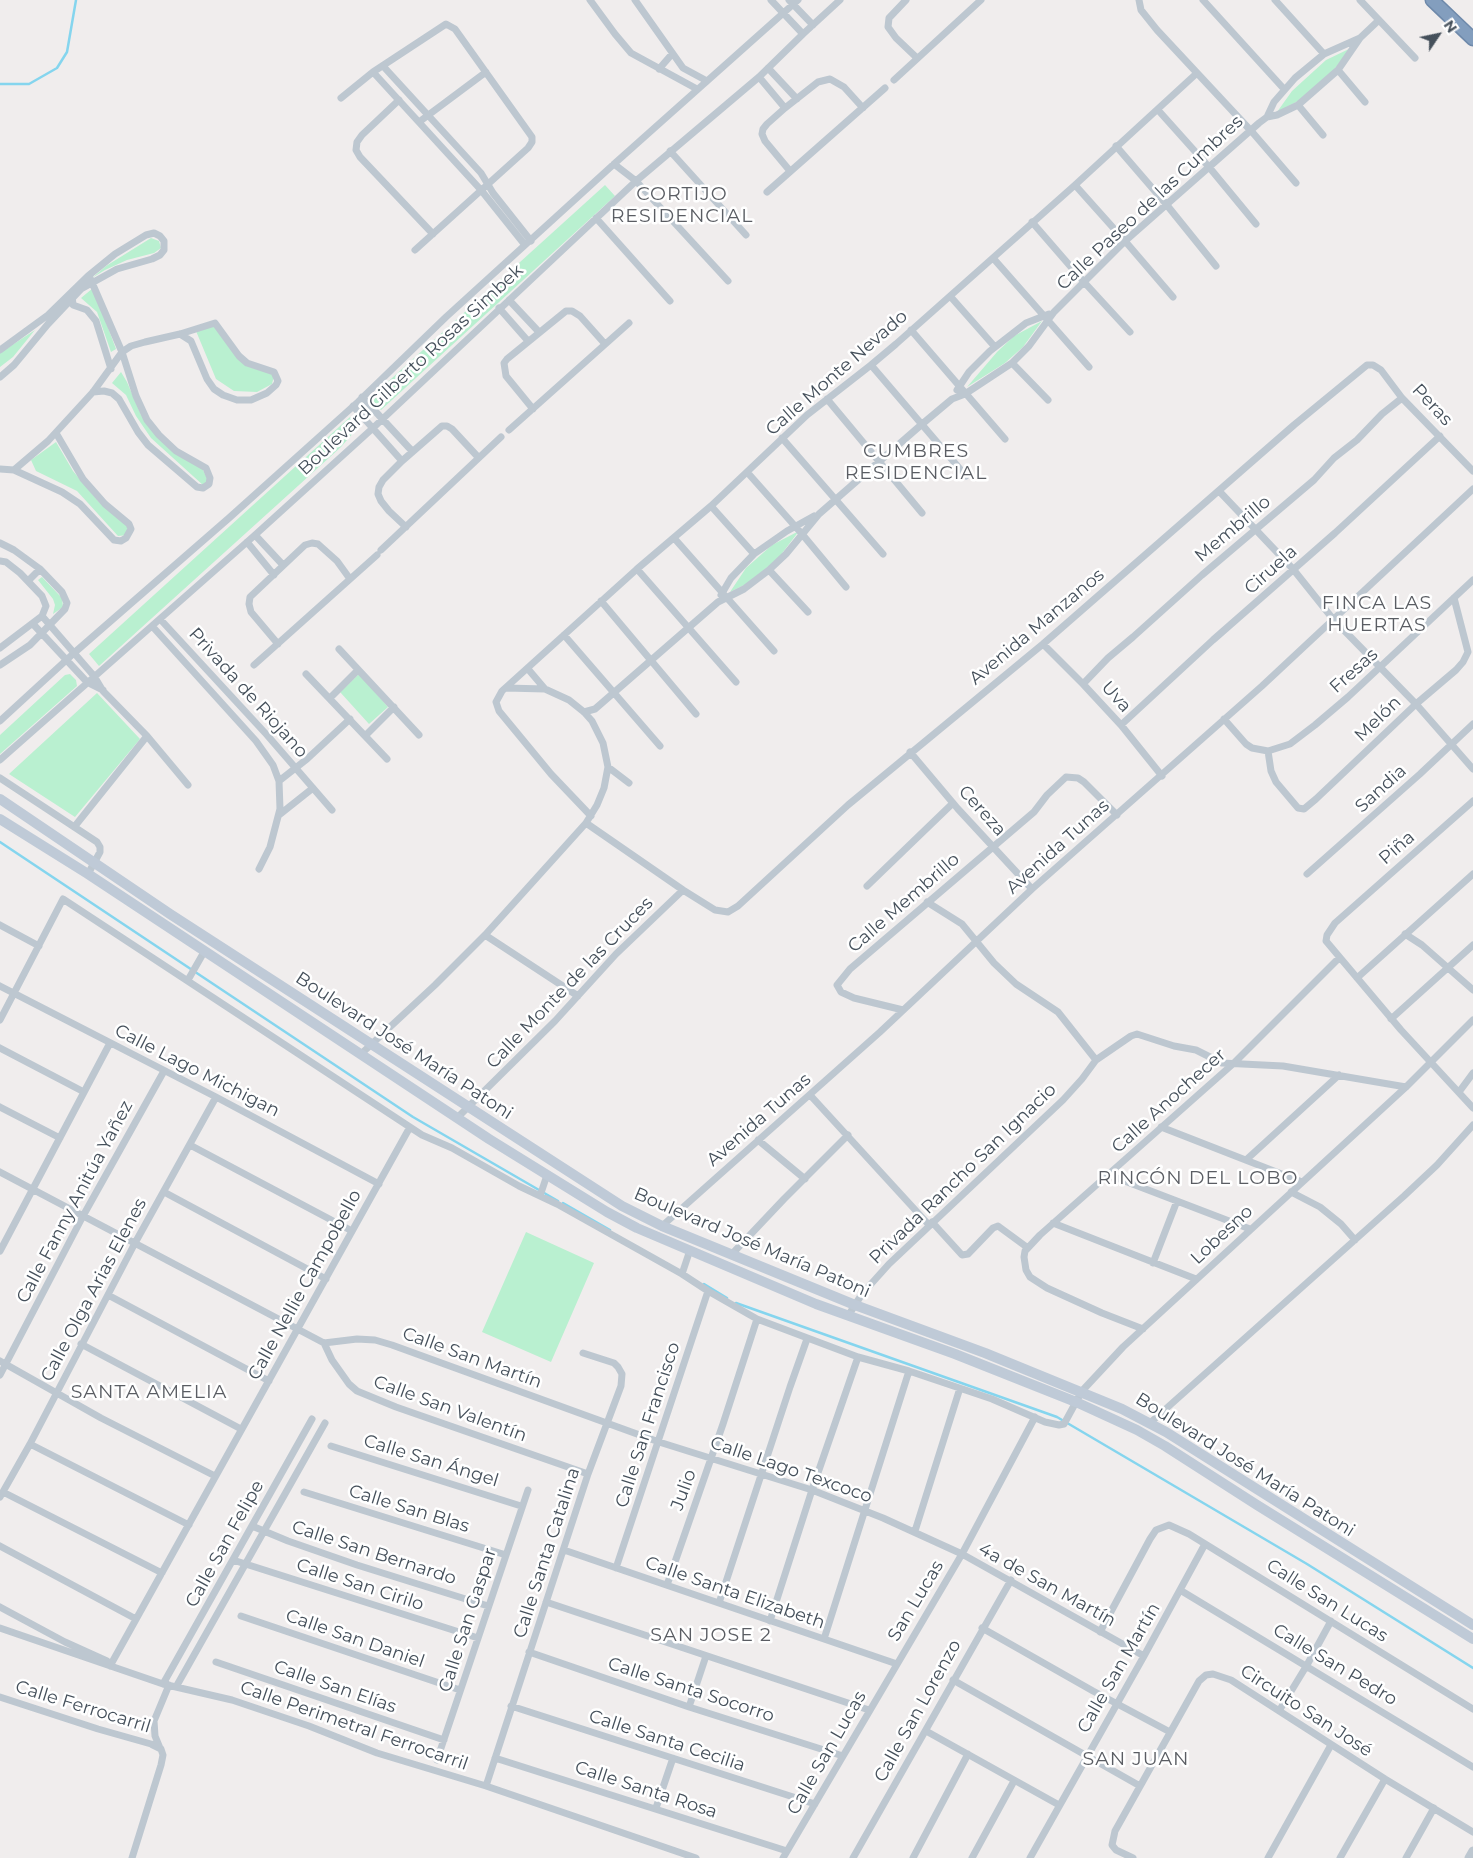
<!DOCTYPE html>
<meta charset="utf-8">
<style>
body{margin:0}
#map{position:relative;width:1473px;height:1858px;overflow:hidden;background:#f0eded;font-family:Montserrat,sans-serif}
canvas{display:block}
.north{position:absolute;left:1413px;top:10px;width:50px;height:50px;-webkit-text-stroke:4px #fff;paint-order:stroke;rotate:56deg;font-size:14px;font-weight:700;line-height:20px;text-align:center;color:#45505b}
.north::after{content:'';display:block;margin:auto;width:18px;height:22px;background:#45505b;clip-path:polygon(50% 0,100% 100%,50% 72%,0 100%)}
</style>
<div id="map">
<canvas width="1473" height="1858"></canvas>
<div class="north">N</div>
</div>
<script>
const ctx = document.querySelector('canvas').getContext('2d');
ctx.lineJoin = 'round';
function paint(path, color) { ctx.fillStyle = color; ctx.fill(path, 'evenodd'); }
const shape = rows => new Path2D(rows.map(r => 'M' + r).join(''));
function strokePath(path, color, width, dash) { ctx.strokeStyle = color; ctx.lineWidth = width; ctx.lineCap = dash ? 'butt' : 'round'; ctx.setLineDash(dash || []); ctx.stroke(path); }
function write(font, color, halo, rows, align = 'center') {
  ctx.font = font + ' Montserrat,sans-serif'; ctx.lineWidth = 5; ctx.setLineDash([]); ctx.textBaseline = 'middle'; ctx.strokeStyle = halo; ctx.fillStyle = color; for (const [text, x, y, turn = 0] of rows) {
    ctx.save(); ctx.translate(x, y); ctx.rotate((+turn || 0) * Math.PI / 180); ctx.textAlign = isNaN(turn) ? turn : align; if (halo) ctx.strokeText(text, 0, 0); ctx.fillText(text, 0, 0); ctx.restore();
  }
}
const green = shape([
 [1351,48,1333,71,1300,100,1277,112,1292,91,1326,60],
 [605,185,615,196,381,410,370,398],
 [151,238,159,241,161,248,154,253,127,260,105,270,92,278,106,266],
 [93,288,116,349,111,352,97,312,81,298],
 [1042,321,1023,347,1005,363,967,387,997,352,1014,336],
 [216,324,245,365,267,370,274,376,272,384,257,392,234,391,216,379,196,331],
 [35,330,13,357,0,367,0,353],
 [121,372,127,382,141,415,157,437,202,468,208,480,204,486,151,438,136,416,126,395,112,383],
 [350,417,360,425,341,447,99,666,89,654],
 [56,442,73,471,99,502,127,525,128,535,118,536,77,491,36,471,31,460],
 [799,531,780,556,752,581,730,592,746,568,772,545],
 [42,577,62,598,63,607,53,614,55,605,53,599,38,580],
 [70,674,76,680,77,686,0,754,0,735,65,675],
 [359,674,388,707,369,724,340,692],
 [97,693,140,739,75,817,9,774],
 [526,1232,594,1263,551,1362,482,1332]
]);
const stream = shape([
 [0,84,29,84,57,68,67,52,76,0],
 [0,842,413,1117,558,1201],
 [563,1203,610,1230],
 [704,1284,727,1298],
 [736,1303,1057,1417,1307,1564,1473,1668]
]);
const minor = shape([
 [590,0,615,34,631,53,697,89],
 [635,0,683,68,707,81],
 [771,0,803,34],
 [789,0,813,25],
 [906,0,889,18,888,27,896,38,917,58],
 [1139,0,1141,10,1157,30,1253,133,1296,183],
 [1203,0,1284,89],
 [1275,0,1324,54],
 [1360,0,1415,58],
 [383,66,481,173,493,193,531,241],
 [768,68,797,99],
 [659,69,672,54],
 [1338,70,1365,102],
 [373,72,481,190,525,245],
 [759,77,785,108],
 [894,80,981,0],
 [341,98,373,72,446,24,455,29,532,137,532,142,528,148,415,250],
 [399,100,362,135,357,142,356,150,360,157,433,234],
 [1298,105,1323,135],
 [1158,110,1209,167,1256,224],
 [1267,117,1274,102,1295,78,1324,54,1360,38],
 [419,122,486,72],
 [1116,146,1166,204,1216,266],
 [670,151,746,235],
 [614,164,636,181,728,281],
 [790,171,765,141,762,134,763,129,767,124,785,108,818,82,830,79,844,87,863,108],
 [1075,185,1125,241,1173,297],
 [767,192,885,88],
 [596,218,670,301],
 [1032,222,1084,282,1130,332],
 [993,258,1089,367],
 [90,278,122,352,136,396,147,420,159,435,176,451,206,468,210,478,209,484,203,488,197,487,148,445,138,432,119,399,112,393,104,391,93,392],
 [72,295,73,305,87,310,96,321,111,369],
 [950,296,995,347],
 [509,300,539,332],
 [499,308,528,341],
 [911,330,1005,439],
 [0,350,48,315,88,276,115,254,146,235,154,233,160,236,164,241,164,250,160,255,152,259,117,269,81,289,48,324,14,365,0,377],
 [1012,363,1048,400],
 [871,365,966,476],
 [957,390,969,372,990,351,1026,323,1049,314],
 [362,397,412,451],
 [827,399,922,513],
 [353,406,402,461],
 [533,409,506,376,504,363,507,359,566,311,572,311,580,316,605,344],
 [509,430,629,323],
 [782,438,883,554],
 [0,469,14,470,48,441,93,392,122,352,131,346,145,342,180,334,215,323,239,356,247,363,274,372,278,381,276,385,267,393,251,400,237,400,223,395,214,389,207,379,191,341,180,334],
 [14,470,62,492,80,504,114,540,121,541,126,538,131,529,129,524,105,504,83,479,56,433],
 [747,472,802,534,846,587],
 [1219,491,1293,569,1333,619,1416,704,1473,769],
 [711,506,754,554],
 [406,527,389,511,381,501,378,494,379,487,383,480,402,461,442,426,447,426,452,429,478,457],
 [255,535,283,565],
 [674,538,774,651],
 [247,542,274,575],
 [0,543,14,550,40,569,62,592,67,603,65,609,30,645,0,665],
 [381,550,501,437],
 [0,561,6,562,20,573,42,596,46,606,42,616,0,648],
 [637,569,736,682],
 [769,570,808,612],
 [28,581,40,569],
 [721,595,731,578,754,554,787,531,814,516],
 [601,601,696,714],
 [42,616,94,676,103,691,147,736,188,785],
 [160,619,267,735,332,810],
 [33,624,87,682,103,690],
 [152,626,256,741,273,765,279,781,280,809,270,847,259,869],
 [564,635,660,746],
 [278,644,251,612,249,604,250,597,305,545,312,543,318,544,337,561,350,579],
 [1043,644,1083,684,1121,725,1162,776],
 [339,649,419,735],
 [254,665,377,555],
 [528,669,545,689],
 [306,674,387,759],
 [1083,684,1108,658,1133,637,1202,575,1314,480,1334,458,1357,440,1382,414,1402,398],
 [330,698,358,670],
 [584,712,595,709,718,602,744,589,769,570,786,554,819,514,921,425,952,399,965,394,1012,363,1029,346,1054,312,1125,241,1259,123,1267,117,1277,115,1298,105,1338,70,1360,38,1379,20],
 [1224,719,1246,744,1252,748,1268,751,1271,771,1276,782,1298,808,1304,809,1316,799,1416,704,1456,670,1463,662,1468,652,1454,598],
 [0,721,74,653,229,518,358,402,446,317,614,164,798,0],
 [1121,725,1213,640,1335,533,1440,436],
 [365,736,394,707],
 [1268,751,1290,744,1315,725,1348,697,1473,580],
 [910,752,958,809,1032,889],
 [0,760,255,535,373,428,636,181,759,77,803,34,840,0],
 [608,767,629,783],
 [0,778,97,842,100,847,100,852,88,874],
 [279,781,307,759,350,719],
 [1473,801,1335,923,1327,935,1326,941,1401,1030,1473,1108],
 [279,815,313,788],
 [591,816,551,774,499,711,496,702,502,691,637,569,711,506,807,415,871,365,896,344,1075,185,1197,73],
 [586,823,683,890,715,910,728,912,738,906,848,805,1043,644,1294,425,1367,365,1373,365,1381,370,1402,398,1473,471],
 [75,826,147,736],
 [1307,874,1420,774,1473,724],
 [867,886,953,803],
 [0,925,39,946],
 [1405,934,1422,945,1473,990],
 [485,935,578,996],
 [1357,978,1473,874],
 [188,980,204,952],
 [0,986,216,1097,379,1184],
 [903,1010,854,998,841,992,837,985,850,969,1034,812,1047,795,1066,777,1078,778,1084,782,1117,815],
 [1391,1019,1473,945],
 [0,1020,63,899,422,1135,452,1148,519,1186,557,1204,682,1274,708,1291,757,1319,858,1357,909,1371,992,1399,1045,1422,1059,1425,1064,1424,1082,1391,1123,1347,1406,1087,1473,1020],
 [0,1048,84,1092],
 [361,1054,435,985,485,935,586,823,597,805,604,788,608,767,603,743,592,721,584,712,569,700,545,689,506,688],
 [1096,1060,1131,1036,1137,1034,1174,1046,1196,1050,1222,1063,1283,1066,1406,1087],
 [1459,1092,1473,1073],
 [810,1095,929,1225],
 [0,1107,60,1138],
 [457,1118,555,1021,616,954,683,890],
 [1161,1127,1302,1182],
 [758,1140,805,1179],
 [190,1145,352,1231],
 [1246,1160,1339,1075],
 [0,1172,324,1343],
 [1109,1175,1250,1229],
 [164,1192,326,1279],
 [1291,1192,1320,1207,1341,1224,1355,1240],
 [540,1196,547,1175],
 [932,1222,962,1255,968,1254,993,1228,998,1226,1028,1248],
 [1053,1223,1196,1279],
 [662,1226,880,1032,1032,889,1262,686,1473,489],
 [0,1251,110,1043],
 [732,1254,784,1199,848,1135],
 [1153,1263,1177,1201],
 [682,1274,690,1250],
 [108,1295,269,1381],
 [848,1316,862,1294,889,1264,1063,1100,1082,1079,1096,1060,1058,1012,1016,984,994,963,962,924,927,902],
 [1143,1329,1102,1313,1047,1288,1030,1277,1026,1270,1024,1257,1025,1251,1040,1235,1234,1063,1339,958],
 [324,1343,357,1339,375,1340,392,1345,659,1442,812,1490,883,1518,962,1554,1144,1656],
 [324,1343,332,1360,349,1384,357,1391,396,1407,588,1474],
 [81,1344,241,1429],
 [0,1361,101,1418,215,1476],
 [0,1375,83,1216,164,1071],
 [1150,1423,1404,1196,1437,1165,1473,1125],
 [30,1444,189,1525],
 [331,1446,521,1506],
 [3,1492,162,1573],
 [304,1492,506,1555],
 [0,1497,30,1444,135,1243,216,1097],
 [252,1526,288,1541,357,1565,488,1606],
 [915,1531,960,1388],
 [0,1546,136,1619],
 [564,1550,897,1664],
 [233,1560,478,1638],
 [616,1568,708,1291],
 [667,1585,723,1424,757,1319],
 [1180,1590,1473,1767],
 [546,1602,869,1710],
 [719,1603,790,1387,807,1339],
 [0,1607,65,1642,107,1661],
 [241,1616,460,1690],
 [770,1621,812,1490,858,1357],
 [0,1628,163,1684,232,1700,309,1726,377,1753,486,1786,696,1858],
 [982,1628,1093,1691,1170,1732],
 [1100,1632,1150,1539,1156,1530,1169,1525,1189,1534,1473,1709],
 [824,1639,909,1371],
 [529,1652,689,1707,843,1756],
 [216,1662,444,1740],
 [110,1666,410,1127],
 [953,1680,1140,1786],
 [163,1684,312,1419],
 [176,1687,325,1423],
 [0,1697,98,1729,151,1744,161,1749,163,1755,161,1765,132,1858],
 [511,1706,815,1804],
 [689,1707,706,1656],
 [1279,1711,1307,1665,1331,1621],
 [926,1731,1059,1805],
 [160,1748,155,1736,154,1721,169,1685],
 [495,1758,787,1851],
 [437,1760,528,1490],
 [486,1786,588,1474,621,1386,622,1374,618,1367,614,1363,583,1353],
 [656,1808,673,1758],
 [783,1858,962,1554,1035,1417],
 [853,1858,1011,1580],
 [913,1858,968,1754],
 [972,1858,1014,1781],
 [1030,1858,1144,1656,1205,1544],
 [1133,1858,1116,1850,1112,1845,1115,1831,1199,1681,1206,1675,1213,1674,1231,1680,1385,1779,1473,1832],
 [1268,1858,1331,1745],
 [1340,1858,1385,1779],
 [1406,1858,1434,1808]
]);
const tertiary = shape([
 [1469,1858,1473,1851]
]);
const secondary = shape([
 [0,799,170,914,622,1206,662,1226,855,1305,985,1353,1122,1409,1166,1432,1473,1625],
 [0,819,88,874,489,1139,607,1212,637,1228,816,1304,955,1354,1076,1402,1137,1430,1165,1446,1257,1505,1473,1639]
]);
const motorway = shape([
 [1432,0,1473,39]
]);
const streetNames = [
 ["Calle Paseo de las Cumbres",1150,203,-43],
 ["Boulevard Gilberto Rosas Simbek",411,370,-43],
 ["Calle Monte Nevado",837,373,-41],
 ["Peras",1432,405,47],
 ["Membrillo",1233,529,-40],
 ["Ciruela",1271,570,-42],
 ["Avenida Manzanos",1037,627,-40],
 ["Fresas",1354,671,-42],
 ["Privada de Riojano",248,693,48],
 ["Uva",1116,697,48],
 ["Melón",1378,719,-44],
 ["Sandia",1381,789,-42],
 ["Cereza",982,811,48],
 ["Avenida Tunas",1058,847,-42],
 ["Piña",1397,848,-41],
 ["Calle Membrillo",904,903,-41],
 ["Calle Monte de las Cruces",570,983,-46],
 ["Boulevard José María Patoni",404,1046,33],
 ["Calle Lago Michigan",197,1071,27],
 ["Calle Anochecer",1169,1101,-42],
 ["Avenida Tunas",759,1120,-41],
 ["Privada Rancho San Ignacio",963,1174,-44],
 ["Calle Fanny Anitúa Yañez",75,1202,-62],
 ["Lobesno",1222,1235,-43],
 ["Boulevard José María Patoni",752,1243,23],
 ["Calle Nellie Campobello",305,1285,-61],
 ["Calle Olga Arias Elenes",94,1290,-62],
 ["Calle San Martín",472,1358,20],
 ["Calle San Valentín",450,1409,20],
 ["Calle San Francisco",648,1425,-72],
 ["Calle San Ángel",431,1461,17],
 ["Boulevard José María Patoni",1245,1465,32],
 ["Calle Lago Texcoco",791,1470,19],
 ["Julio",684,1490,-70],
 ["Calle San Blas",409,1509,17],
 ["Calle San Felipe",225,1544,-61],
 ["Calle San Bernardo",374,1553,18],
 ["Calle Santa Catalina",547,1553,-72],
 ["Calle San Cirilo",360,1585,18],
 ["4a de San Martín",1047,1585,29],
 ["Calle Santa Elizabeth",735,1593,19],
 ["San Lucas",916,1601,-59],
 ["Calle San Lucas",1327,1601,32],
 ["Calle San Gaspar",468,1620,-72],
 ["Calle San Daniel",355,1639,19],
 ["Calle San Pedro",1335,1665,31],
 ["Calle San Martín",1119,1668,-60],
 ["Calle San Elías",335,1687,19],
 ["Calle Santa Socorro",691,1690,18],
 ["Calle Ferrocarril",83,1707,17],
 ["Calle San Lorenzo",918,1711,-61],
 ["Circuito San José",1306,1711,33],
 ["Calle Perimetral Ferrocarril",354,1726,19],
 ["Calle Santa Cecilia",667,1741,18],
 ["Calle San Lucas",827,1753,-60],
 ["Calle Santa Rosa",646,1790,18]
];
const neighbourhoodNames = [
 ["CORTIJO",682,194],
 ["RESIDENCIAL",682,216],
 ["CUMBRES",916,451],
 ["RESIDENCIAL",916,473],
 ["FINCA LAS",1377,603],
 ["HUERTAS",1377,625],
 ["RINCÓN DEL LOBO",1198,1178],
 ["SANTA AMELIA",149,1392],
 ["SAN JOSE 2",711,1635],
 ["SAN JUAN",1136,1759]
];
paint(green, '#b9f0d0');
strokePath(stream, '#85d5ee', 2.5);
strokePath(motorway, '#6e89aa', 15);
strokePath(minor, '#bdc7d0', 7);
strokePath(tertiary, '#bdc7d0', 9);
strokePath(secondary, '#bfcad7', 10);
strokePath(motorway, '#839ebe', 12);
write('18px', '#45505b', '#fff', streetNames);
ctx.letterSpacing = '1px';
write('19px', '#5a5d63', '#fff', neighbourhoodNames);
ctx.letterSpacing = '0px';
</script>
